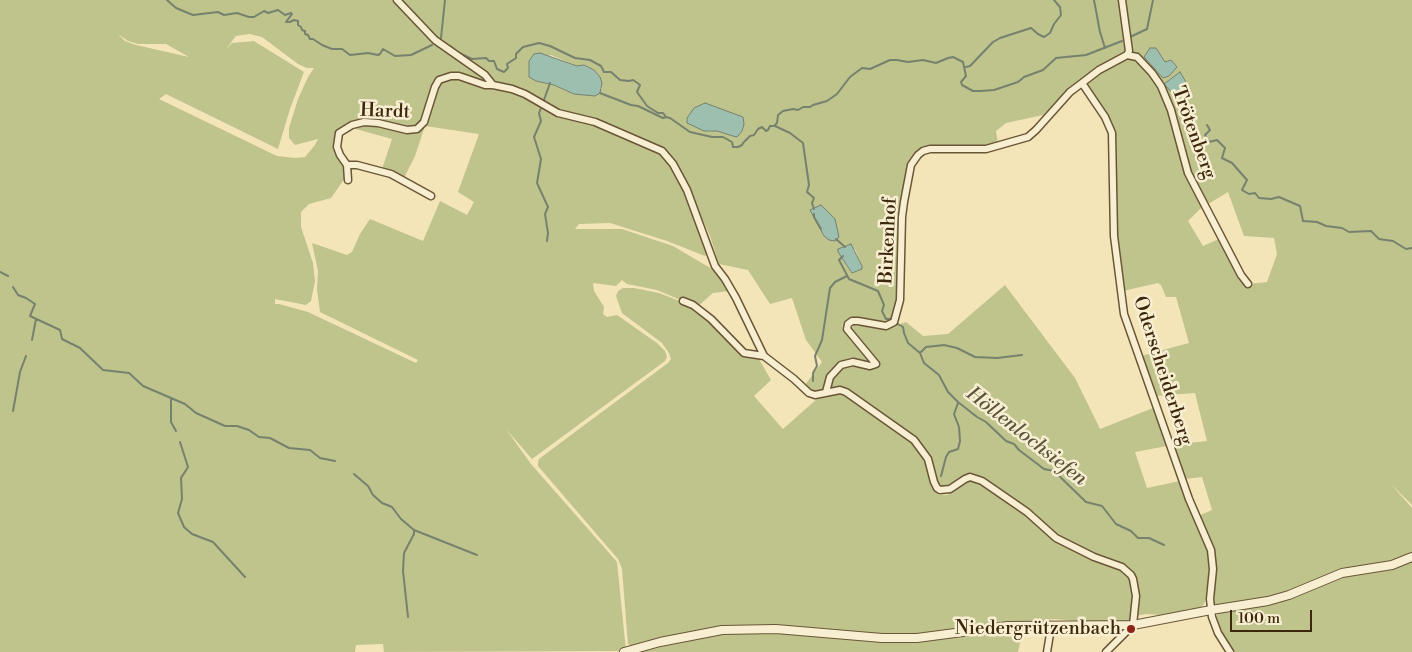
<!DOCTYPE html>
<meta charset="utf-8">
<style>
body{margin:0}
#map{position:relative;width:1412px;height:652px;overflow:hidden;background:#f4e5b9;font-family:"Libre Bodoni",serif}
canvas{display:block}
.scale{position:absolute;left:1230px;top:610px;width:82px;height:22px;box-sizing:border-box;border:2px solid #3c270c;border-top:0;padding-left:6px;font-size:15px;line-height:18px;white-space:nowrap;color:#3c270c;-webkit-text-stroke:4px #f8eed2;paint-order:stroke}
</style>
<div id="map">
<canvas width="1412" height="652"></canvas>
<div class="scale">100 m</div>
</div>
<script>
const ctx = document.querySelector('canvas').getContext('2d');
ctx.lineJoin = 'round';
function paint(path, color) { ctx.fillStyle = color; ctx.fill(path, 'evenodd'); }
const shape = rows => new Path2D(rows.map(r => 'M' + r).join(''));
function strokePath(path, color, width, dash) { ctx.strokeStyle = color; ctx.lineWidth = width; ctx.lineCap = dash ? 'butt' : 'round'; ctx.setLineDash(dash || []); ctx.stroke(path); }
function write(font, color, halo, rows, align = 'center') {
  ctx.font = font + ' "Libre Bodoni",serif'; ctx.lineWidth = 5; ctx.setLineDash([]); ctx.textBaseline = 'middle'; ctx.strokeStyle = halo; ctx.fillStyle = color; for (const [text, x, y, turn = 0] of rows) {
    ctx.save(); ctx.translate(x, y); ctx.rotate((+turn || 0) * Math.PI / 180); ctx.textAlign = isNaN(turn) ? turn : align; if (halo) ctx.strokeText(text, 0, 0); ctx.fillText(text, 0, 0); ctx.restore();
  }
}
const green = shape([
 [0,0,1412,0,1412,505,1390,483,1412,508,1412,552,1404,557,1391,562,1361,566,1339,571,1287,593,1219,606,1214,604,1216,560,1212,543,1198,516,1212,510,1202,477,1185,479,1172,445,1207,441,1195,393,1155,396,1141,356,1189,343,1176,297,1166,297,1161,285,1158,283,1123,291,1116,226,1114,131,1088,86,1081,79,1043,115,1006,123,996,131,998,144,974,146,927,146,916,152,909,164,898,302,890,324,852,318,843,323,842,329,851,329,854,325,886,329,906,322,923,336,948,334,1005,285,1075,378,1100,429,1153,408,1167,446,1135,452,1147,488,1180,481,1189,509,1208,549,1210,567,1205,602,1201,608,1162,615,1146,614,1135,616,1129,623,1088,622,1055,619,975,627,914,636,869,634,804,628,749,626,713,628,676,634,638,645,632,646,628,644,622,569,618,559,538,466,538,462,539,459,579,429,668,363,671,359,669,353,662,343,622,313,616,296,618,291,623,288,634,288,659,293,682,302,695,309,695,311,720,331,742,356,759,359,771,380,754,396,783,429,818,398,805,385,822,362,806,340,792,298,770,304,748,270,719,264,710,236,690,192,685,192,707,254,705,256,667,241,610,223,579,224,575,229,622,229,673,246,712,269,722,280,729,291,713,293,697,307,657,290,627,284,622,280,616,286,593,283,594,291,604,307,603,314,607,317,617,315,657,343,665,351,667,357,665,361,532,459,506,429,531,464,617,562,626,651,384,652,383,644,356,645,355,652,0,652],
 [118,34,128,41,138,44,166,44,189,57,136,45,125,41],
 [250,34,262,37,298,64,307,68,314,68,308,77,298,99,289,128,289,138,295,145,318,139,315,145,305,157,295,158,277,156,159,99,166,94,278,149,290,109,304,72,254,41,232,43,226,49,236,36],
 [1156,48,1165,62,1163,78,1144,57],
 [551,55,577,66,584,65,600,77,602,89,565,90,554,85,536,81,530,77,529,61],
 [453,73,486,82,495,82,508,85,487,89,454,77,441,83,436,89,424,125,421,119,433,83,439,77,445,74],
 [351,123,352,128,392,139,382,169,404,178,415,156,425,126,479,134,458,192,474,202,467,215,440,201,423,241,370,219,360,234,352,252,347,255,312,243,318,271,317,289,320,312,418,360,416,363,308,312,279,304,275,304,275,299,306,305,311,301,315,281,313,263,301,227,301,212,309,204,331,198,345,178,344,168,334,147,338,130],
 [1228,192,1244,236,1274,238,1277,254,1267,282,1249,284,1221,238,1203,246,1188,221,1200,209],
 [855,249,862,266,851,272,838,252],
 [970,477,1027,512,1044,529,1045,532,1024,513,980,483,970,481,964,483,947,495,939,495,931,487,940,486,950,489],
 [1412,561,1412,652,1233,652,1216,619,1218,613,1275,602,1295,597,1337,577,1396,567,1405,565],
 [1023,630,1018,652,640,652,705,636,737,632,769,631,916,641]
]);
const water = shape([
 [1150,48,1156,48,1165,62,1171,60,1177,67,1169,76,1163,78,1144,57,1150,48],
 [540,53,577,66,584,65,594,70,600,77,602,83,600,93,595,96,574,94,554,85,536,81,529,77,529,61,534,54,540,53],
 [1180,72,1190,89,1182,96,1173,94,1164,84,1180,72],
 [705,103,743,117,744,124,742,131,737,137,733,136,717,131,704,131,687,123,687,118,694,108,705,103],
 [821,205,835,219,839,237,835,241,829,240,824,236,810,210,821,205],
 [851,244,862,266,862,269,852,273,838,252,838,249,851,244]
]);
const stream = shape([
 [167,0,176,8,193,15,218,12,224,15,237,13,249,17,254,17,264,11,268,13,278,10,285,15,291,13,292,14,286,22,290,22,294,20,298,21,298,25,301,27,302,30,305,31,305,34,308,35,310,39,313,39,322,45,332,49,342,49,350,55,368,53,378,55,380,54,383,49,395,56,411,55,432,45],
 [1094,0,1100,32,1105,48],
 [1130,37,1147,29,1153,0],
 [441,38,445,0],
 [450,46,457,52,472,59,486,58,489,61,494,61,497,69,504,72,508,68,507,64,516,58,516,54,523,47,539,43,550,46,575,58,590,60,601,66,604,72,611,72,620,80,629,81,633,80,636,82,640,85,637,92,647,106,658,113,663,113,666,117,670,118,690,132,712,137,723,137,732,142,733,147,738,147,742,145,743,143,750,136,754,135,758,129,762,127,766,131,768,130,770,126,774,126,777,123,778,115,783,111,793,109,798,110,803,107,810,107,813,105,827,101,837,94,850,77,862,68,870,69,890,60,897,60,908,62,923,60,936,63,948,58,953,57,963,62,966,76,961,82,962,85,973,91,981,91,994,90,1018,82,1024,77,1043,70,1056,58,1086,55,1122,41],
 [966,67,970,66,993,42,1000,38,1031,28,1038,34,1044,37,1050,33,1054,24,1061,15,1060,7,1054,0],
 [600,93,631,105,638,106,663,118,666,117],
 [544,100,550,83],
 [541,108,539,113,541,121,534,137,541,159,537,183,548,207,545,214,548,233,547,241],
 [1207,125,1210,130,1205,135,1209,142,1217,140,1225,148,1222,158,1232,163,1247,180,1242,190,1249,194,1255,193,1259,198,1271,199,1279,197,1300,206,1303,221,1317,222,1326,226,1342,228,1349,232,1371,231,1379,239,1393,241,1406,249,1412,248],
 [775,126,790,133,803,143,809,185,807,192,814,198,812,203,814,209],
 [814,214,814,217,821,229],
 [836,239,845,247],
 [843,256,839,260,849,279,878,291,884,305,882,311,886,319,891,319],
 [0,272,8,276],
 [13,287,18,295,26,298,35,304,30,316,60,330,62,339,80,348,103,370,129,373,143,386,185,404,196,413,225,426,237,426,249,430,259,437,270,438,289,448,310,450,320,458,335,461],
 [896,323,903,327,904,333,908,343,920,353,924,363,939,375,948,392,958,402,977,417,986,422,1006,441,1014,444,1019,450,1044,469,1054,471,1086,502,1102,506,1116,524,1131,531,1138,538,1149,538,1164,545],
 [32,340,36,319],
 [920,353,926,347,944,345,957,348,975,357,997,358,1022,355],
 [813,381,813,373,817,366,815,356,822,340,830,288,835,282,847,276],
 [171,399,171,422,176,431],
 [13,411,20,372,26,356],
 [180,442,188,467,181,478,182,499,178,513,184,527,192,534,213,542,245,577],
 [354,474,368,486,373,495,382,503,392,507,401,519,414,530,477,555],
 [941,476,946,457,949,452,958,449,960,441,959,427,954,414,958,403],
 [408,617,403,571,404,553,414,534,414,530]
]);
const minor = shape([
 [397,0,435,40,485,75,493,85],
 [1122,0,1129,51,1127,55,1099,70,1082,83,1105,117,1112,133,1114,236,1124,314,1189,499,1211,550,1213,569,1210,599,1212,617,1218,633,1230,652],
 [1127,55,1137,57,1152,73,1161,86,1171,110,1188,173,1241,275,1248,284],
 [347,165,357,165,391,174,431,196],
 [348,180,347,165,340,155,337,147,339,133,352,125,364,122,378,123,407,130,417,129,424,122,435,87,439,80,451,76,459,76,485,85,493,85,512,89,525,94,558,113,595,122,662,151,673,164,687,190,715,266,725,279,736,298,764,356,794,379,809,393,815,395,840,390,846,392,914,440,928,459,934,482,937,488,940,490,950,489,965,479,970,477,982,481,1027,512,1056,538,1094,557,1122,567,1131,575,1133,579,1136,596,1133,625,1106,652],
 [683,301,693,305,711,319,744,353,764,356],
 [826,392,830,377,841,365,853,362,870,366,876,364,847,329,848,324,852,321,858,321,886,326,894,322,900,300,902,217,904,202,911,165,918,155,923,151,930,149,986,149,1028,137,1036,130,1070,92,1082,83],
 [1047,652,1050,634,1049,625]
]);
const tertiary = shape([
 [624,652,660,642,722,630,776,629,882,638,917,638,1008,626,1133,625,1211,610,1268,601,1289,595,1342,573,1392,565,1412,557]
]);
const markers = [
 [1131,629,5,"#8f2418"]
];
const streetNames = [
 ["Hardt",385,112,2],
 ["Trötenberg",1193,133,70],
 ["Birkenhof",889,241,-87],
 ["Oderscheiderberg",1162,371,72]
];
const poiNames = [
 ["Niedergrützenbach",1121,629]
];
const waterNames = [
 ["Höllenlochsiefen",1026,437,38]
];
paint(green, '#bfc38c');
paint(water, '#9cbfaf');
strokePath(water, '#76826e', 1);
strokePath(stream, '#76826e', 2);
strokePath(minor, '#6a5637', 9);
strokePath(tertiary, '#6a5637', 10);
strokePath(minor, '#f8eed2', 6);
strokePath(tertiary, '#f8eed2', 8);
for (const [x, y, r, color] of markers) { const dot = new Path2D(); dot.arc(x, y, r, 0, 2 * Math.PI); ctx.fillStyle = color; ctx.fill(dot); strokePath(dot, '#f8eed2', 2); }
write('19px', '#3c270c', '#f8eed2', streetNames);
write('19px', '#3c270c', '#f8eed2', poiNames, 'right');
write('italic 20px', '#59553d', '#f8eed2', waterNames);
</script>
